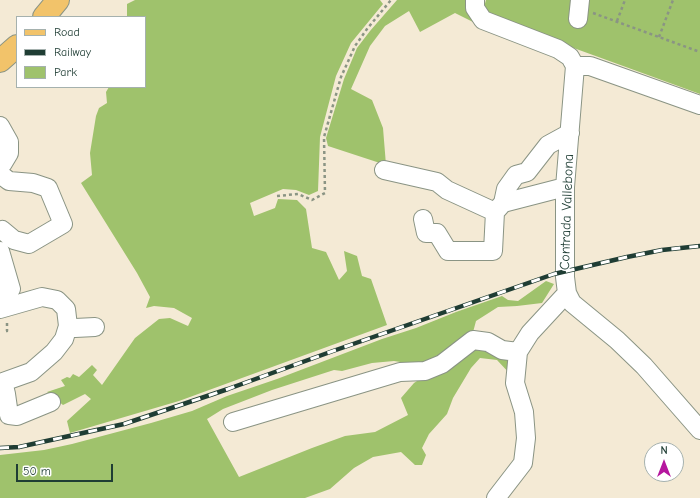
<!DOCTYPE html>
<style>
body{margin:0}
#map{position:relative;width:700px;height:498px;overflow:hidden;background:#f4ead5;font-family:"Comic Neue",sans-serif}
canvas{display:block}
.legend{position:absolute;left:16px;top:16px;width:130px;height:72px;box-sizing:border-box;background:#fff;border:1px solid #a5b1ae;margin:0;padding:5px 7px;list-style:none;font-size:12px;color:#1f3d34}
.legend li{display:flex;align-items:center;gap:8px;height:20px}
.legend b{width:20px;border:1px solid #a5b1ae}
.north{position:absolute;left:644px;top:442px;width:40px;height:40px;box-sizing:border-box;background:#fff;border:1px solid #a5b1ae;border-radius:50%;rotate:0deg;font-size:11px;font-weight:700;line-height:16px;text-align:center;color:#1f3d34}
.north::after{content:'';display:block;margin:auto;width:14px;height:18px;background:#b5179e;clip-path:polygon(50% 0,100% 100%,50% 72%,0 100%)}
.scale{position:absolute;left:16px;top:464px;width:97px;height:18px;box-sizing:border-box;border:2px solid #1f3d34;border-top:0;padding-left:5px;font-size:12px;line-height:14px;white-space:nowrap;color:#1f3d34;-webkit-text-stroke:3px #fff;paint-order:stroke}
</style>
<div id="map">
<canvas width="700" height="498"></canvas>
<ul class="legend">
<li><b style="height:5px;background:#f2c36a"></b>Road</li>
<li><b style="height:5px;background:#1f3d34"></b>Railway</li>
<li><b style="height:11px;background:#9fc26c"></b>Park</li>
</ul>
<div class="north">N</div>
<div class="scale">50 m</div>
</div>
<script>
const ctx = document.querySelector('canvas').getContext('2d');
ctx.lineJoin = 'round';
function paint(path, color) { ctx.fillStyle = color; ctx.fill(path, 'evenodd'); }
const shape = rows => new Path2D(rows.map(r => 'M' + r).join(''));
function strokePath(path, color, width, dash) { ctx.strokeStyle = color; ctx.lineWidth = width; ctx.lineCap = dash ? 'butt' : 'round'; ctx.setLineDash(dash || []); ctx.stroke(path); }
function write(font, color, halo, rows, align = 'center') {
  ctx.font = font + ' "Comic Neue",sans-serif'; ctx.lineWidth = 3; ctx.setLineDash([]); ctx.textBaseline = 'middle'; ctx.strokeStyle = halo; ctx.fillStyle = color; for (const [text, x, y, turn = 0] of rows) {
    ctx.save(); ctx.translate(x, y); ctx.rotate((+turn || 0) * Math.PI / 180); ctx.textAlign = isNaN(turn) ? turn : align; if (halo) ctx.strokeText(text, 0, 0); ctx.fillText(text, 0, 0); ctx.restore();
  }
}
const green = shape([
 [135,0,380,0,383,4,351,43,336,76,320,137,318,191,309,195,296,190,283,189,250,203,254,216,275,208,278,199,297,200,306,209,312,248,326,252,339,280,347,271,344,251,357,256,362,276,371,279,387,325,179,401,70,433,67,421,91,399,85,394,63,405,47,392,65,386,61,380,67,377,70,378,73,374,79,377,92,365,97,370,93,375,102,385,135,338,159,319,170,318,188,326,192,318,174,308,154,306,146,308,150,297,137,273,81,183,92,175,90,153,96,116,99,108,107,103,106,92,109,87,145,87,145,17,127,17,127,4],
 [397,0,466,0,465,4,470,16,479,25,455,13,420,32,409,11,385,26,370,46,351,89,372,100,383,128,386,165,328,146,326,138,344,79,357,48,370,31],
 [486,0,700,0,700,94,494,19,484,7],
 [546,281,554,284,542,303,517,306,498,307,476,321,472,336,450,353,419,365,394,361,372,363,342,371,334,370,272,390,223,409,207,419,239,477,312,448,345,436,375,432,408,415,401,398,414,383,471,345,511,356,511,375,497,360,480,358,471,368,453,398,447,414,429,434,422,448,426,455,422,465,415,465,401,452,373,457,354,468,330,489,305,498,0,498,0,455,44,450,72,444,151,423,192,411,227,396,277,379,382,339,416,328,456,312,502,296,508,300,518,301]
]);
const path = shape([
 [593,13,700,52],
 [617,21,625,0],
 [659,37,673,0],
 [277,196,298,194,312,200,325,193,324,137,341,77,355,46,367,29,391,0],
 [6,331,7,331,7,322]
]);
const minor = shape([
 [475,0,475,8,483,20,558,49,570,57,575,66,565,187,565,277,567,293,572,303,617,340,644,366,700,430],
 [578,19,580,0],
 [575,66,590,66,700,105],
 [0,126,9,142,9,153,3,163,0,167],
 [384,170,437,182,447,190,495,212],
 [0,174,9,181,33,183,48,188,63,224,29,244,14,240,2,230,0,231],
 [503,203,506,189,516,175,527,172,548,145,570,133],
 [423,219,426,233,437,233,448,251,493,251,495,212,503,203,565,187],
 [0,251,11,289,0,292],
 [0,309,42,297,57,300,66,309,68,326,64,339,54,352,31,372,0,383],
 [68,326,75,328,95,327],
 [3,382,6,394,9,415,17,416,51,402],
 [233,422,400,372,425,371,442,364,473,340,488,342,502,350,518,352],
 [496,498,523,463,526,438,524,412,515,383,518,352,530,333,567,293]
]);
const major = shape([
 [44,17,58,0],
 [0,61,17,46]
]);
const rail = shape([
 [0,448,19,447,124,424,228,389,333,351,554,274,627,257,662,250,700,246]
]);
const streetNames = [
 ["Contrada Vallebona",567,212,-88]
];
paint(green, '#9fc26c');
strokePath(minor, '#8a9484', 20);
strokePath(major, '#8a9484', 24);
strokePath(path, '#8a9484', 2.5, [3, 3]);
strokePath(minor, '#fff', 18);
strokePath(major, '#f2c36a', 22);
strokePath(rail, '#1f3d34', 4.5);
strokePath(rail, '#fff', 3, [9]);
write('14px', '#1f3d34', '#fff', streetNames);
</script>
